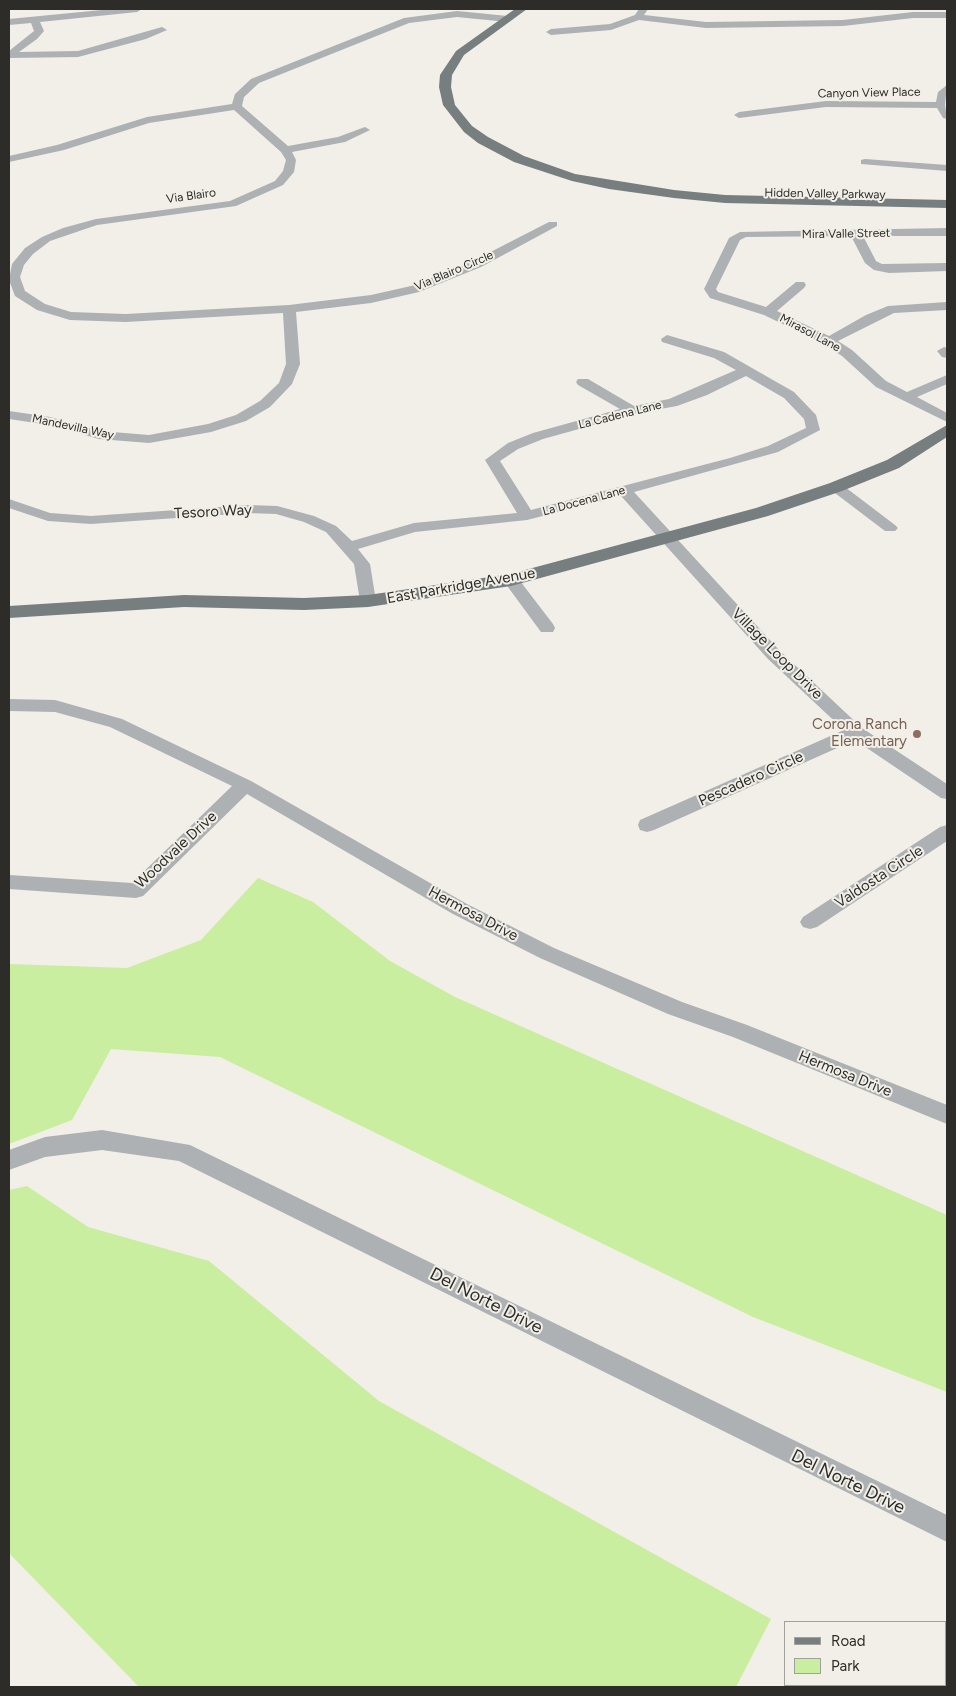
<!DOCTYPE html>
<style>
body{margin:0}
#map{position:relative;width:956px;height:1696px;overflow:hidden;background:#f1efe7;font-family:Figtree,sans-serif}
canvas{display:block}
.frame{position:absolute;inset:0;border:10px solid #2d2c29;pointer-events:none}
.legend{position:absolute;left:784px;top:1621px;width:162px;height:65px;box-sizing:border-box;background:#f1efe7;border:1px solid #a3a19b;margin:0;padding:6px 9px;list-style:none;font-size:15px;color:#2d2c29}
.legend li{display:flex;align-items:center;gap:10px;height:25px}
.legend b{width:25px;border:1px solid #a3a19b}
</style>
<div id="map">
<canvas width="956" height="1696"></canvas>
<div class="frame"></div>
<ul class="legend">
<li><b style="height:6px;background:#777e80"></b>Road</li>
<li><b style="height:14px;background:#c9ee9f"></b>Park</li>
</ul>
</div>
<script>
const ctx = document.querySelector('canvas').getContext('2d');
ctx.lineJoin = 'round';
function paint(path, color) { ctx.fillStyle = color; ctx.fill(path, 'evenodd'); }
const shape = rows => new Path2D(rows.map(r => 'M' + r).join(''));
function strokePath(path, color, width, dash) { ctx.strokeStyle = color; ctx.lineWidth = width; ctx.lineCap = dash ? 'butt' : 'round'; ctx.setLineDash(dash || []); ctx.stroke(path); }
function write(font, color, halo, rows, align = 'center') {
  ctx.font = font + ' Figtree,sans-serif'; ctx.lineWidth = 4; ctx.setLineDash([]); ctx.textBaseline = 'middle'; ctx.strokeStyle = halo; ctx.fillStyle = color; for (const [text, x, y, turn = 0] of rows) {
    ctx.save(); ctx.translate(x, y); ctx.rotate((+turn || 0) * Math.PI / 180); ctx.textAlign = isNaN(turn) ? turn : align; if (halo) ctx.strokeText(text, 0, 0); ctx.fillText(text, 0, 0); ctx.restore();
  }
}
const green = shape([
 [258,878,313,902,390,961,455,997,947,1215,947,1392,753,1317,220,1057,111,1049,72,1120,9,1144,9,964,127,968,201,940],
 [27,1186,88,1227,209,1261,379,1401,771,1619,736,1687,139,1687,9,1553,9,1190]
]);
const minor = shape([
 [112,9,142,9,137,12,40,22,44,31,37,39,19,52,78,51,162,27,167,30,146,39,78,57,9,58,9,51,34,31,31,23,9,25,9,19,112,9],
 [639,9,648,9,644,15,706,22,843,20,913,12,947,12,947,18,913,18,843,26,706,28,639,20,611,30,551,35,546,32,551,29,610,24,635,15,639,9],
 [457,11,508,16,513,19,508,22,457,17,409,23,259,83,244,97,242,106,288,146,338,137,365,127,370,130,345,142,292,152,296,160,294,172,283,185,236,206,97,225,50,241,33,254,24,265,20,277,25,291,45,304,71,312,126,314,289,305,371,295,411,286,473,261,549,222,557,222,557,226,481,267,419,292,371,303,296,312,300,364,292,384,270,407,246,421,211,432,149,443,99,439,49,425,9,419,9,411,50,417,100,431,149,435,208,424,236,415,260,401,279,383,286,364,283,313,126,322,70,320,37,310,15,296,9,280,12,264,25,248,42,237,63,228,96,219,230,201,275,181,283,171,286,160,281,152,234,110,149,123,64,150,9,162,9,156,57,145,147,117,232,104,235,94,251,79,404,18,457,11],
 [947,85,945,105,947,119,943,118,937,108,826,107,739,118,734,115,739,112,826,101,936,102,938,92,947,85],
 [865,159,947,165,947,171,861,164,861,160,865,159],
 [947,228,947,236,863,236,876,261,882,264,947,263,947,271,889,273,874,270,865,263,851,236,746,237,740,240,716,289,718,292,766,307,796,282,804,282,806,285,804,288,777,311,829,336,866,315,888,306,947,302,947,310,894,313,838,341,852,350,886,381,907,392,947,375,947,384,917,397,947,413,947,422,876,387,842,356,824,344,764,315,710,298,704,289,729,238,740,232,947,228],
 [667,335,724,352,794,392,816,415,820,430,778,452,634,492,780,651,862,728,947,784,947,799,941,798,855,740,654,830,647,832,640,830,638,825,640,820,844,730,768,659,621,496,527,520,415,532,358,549,370,564,376,601,368,606,360,601,354,564,326,532,304,522,276,514,248,513,91,524,48,521,9,508,9,499,50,513,91,516,248,505,277,506,314,516,336,526,352,541,414,523,517,513,485,460,508,443,533,433,620,409,578,385,576,382,578,379,588,379,634,406,669,399,736,370,714,358,662,342,661,339,667,335],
 [746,376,784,398,804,419,806,428,768,446,730,458,531,510,500,461,518,449,543,439,633,414,677,406,707,395,746,376],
 [944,347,947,348,947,358,942,357,937,351,944,347],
 [836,483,841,484,895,525,898,528,895,531,885,531,831,490,829,487,831,484,836,483],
 [511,575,517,577,553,624,555,628,553,632,541,632,505,583,503,580,505,577,511,575],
 [9,699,55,700,122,719,251,781,467,904,554,948,682,1002,747,1025,947,1105,947,1124,733,1037,668,1014,540,958,453,914,247,794,143,896,136,898,9,889,9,875,132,883,232,786,110,727,55,712,9,711,9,699],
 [947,825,947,841,817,927,810,929,803,927,800,922,803,917,940,827,947,825],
 [102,1130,190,1145,947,1515,947,1542,179,1161,102,1150,45,1157,9,1170,9,1150,45,1137,102,1130]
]);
const major = shape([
 [515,9,527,9,464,55,452,75,451,87,455,105,472,126,488,137,524,156,575,174,674,190,725,195,947,200,947,208,725,203,674,198,609,189,572,181,514,162,478,143,464,132,443,105,439,87,440,75,456,51,515,9],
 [947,425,947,437,899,468,842,491,768,516,511,586,368,607,304,610,184,607,9,618,9,606,184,595,304,598,368,595,510,574,756,508,830,483,887,460,947,425]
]);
const markers = [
 [917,734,5,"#8d6e63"]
];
const farStreetnames = [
 ["Canyon View Place",869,93,-1],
 ["Hidden Valley Parkway",825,194,1],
 ["Via Blairo",191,196,-8],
 ["Mira Valle Street",846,234,-1],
 ["Via Blairo Circle",454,271,-23],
 ["Mirasol Lane",810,333,28],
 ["La Cadena Lane",620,415,-14],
 ["Mandevilla Way",73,427,12],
 ["La Docena Lane",584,501,-15]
];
const streetNames = [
 ["Tesoro Way",213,512,-3],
 ["East Parkridge Avenue",461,586,-10],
 ["Village Loop Drive",777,654,45],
 ["Pescadero Circle",751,779,-24],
 ["Woodvale Drive",176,850,-43],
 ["Valdosta Circle",879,877,-33],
 ["Hermosa Drive",473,914,28],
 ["Hermosa Drive",845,1074,22]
];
const educationNames = [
 ["Corona Ranch",907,725],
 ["Elementary",907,742]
];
const nearStreetnames = [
 ["Del Norte Drive",486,1301,27],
 ["Del Norte Drive",848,1482,26]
];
paint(green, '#c9ee9f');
paint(minor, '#adb1b3');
paint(major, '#777e80');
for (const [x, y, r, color] of markers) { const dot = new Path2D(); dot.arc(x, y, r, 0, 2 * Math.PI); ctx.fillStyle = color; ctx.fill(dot); strokePath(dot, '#f1efe7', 2); }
write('12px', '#2d2c29', '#f1efe7', farStreetnames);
write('15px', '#2d2c29', '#f1efe7', streetNames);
write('15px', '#785e54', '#f1efe7', educationNames, 'right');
write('18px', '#2d2c29', '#f1efe7', nearStreetnames);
</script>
